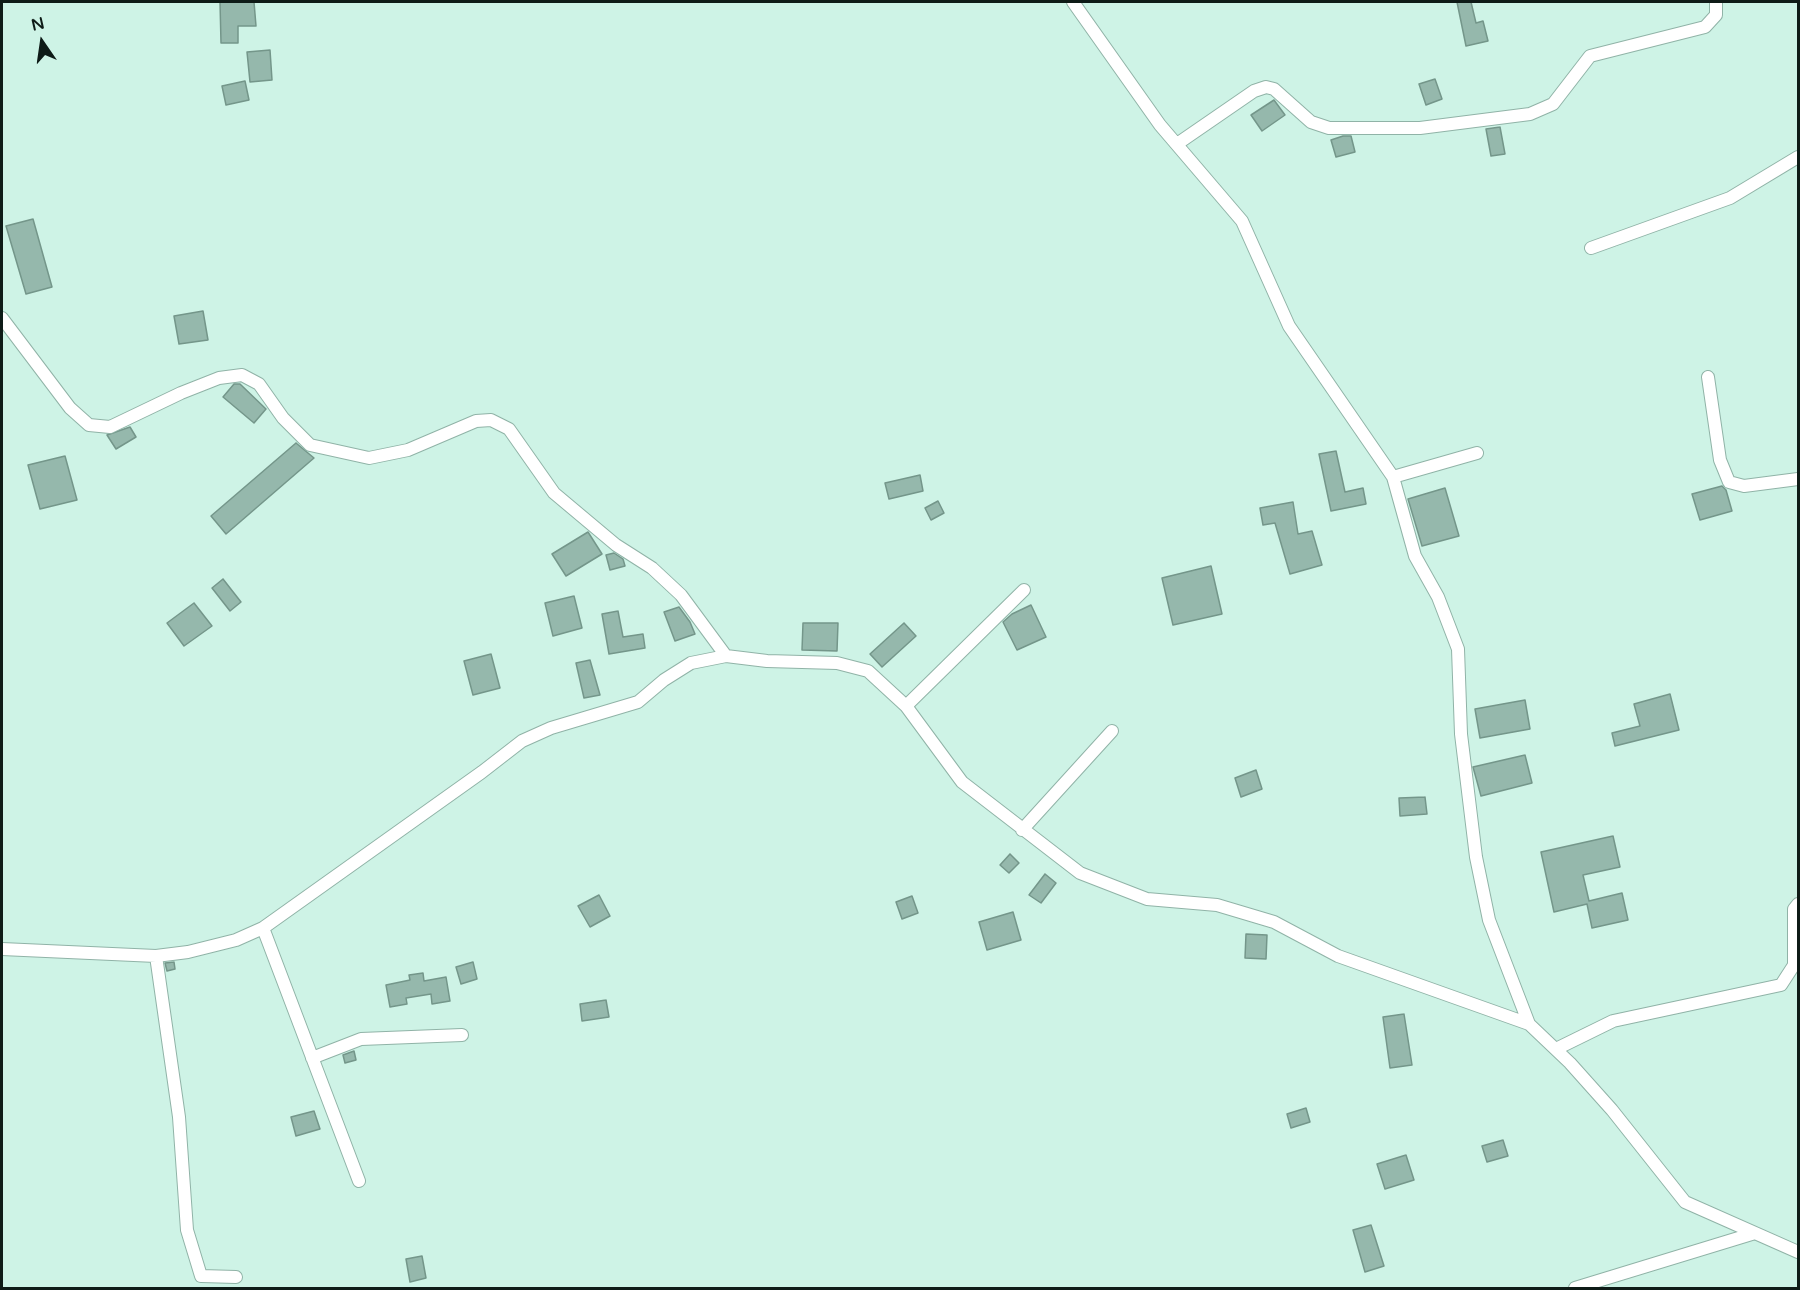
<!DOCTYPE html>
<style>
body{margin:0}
#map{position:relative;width:1800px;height:1290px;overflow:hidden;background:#cef3e6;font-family:"Varela Round",sans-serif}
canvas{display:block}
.frame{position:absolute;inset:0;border:3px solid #0e1b17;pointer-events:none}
.north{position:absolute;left:12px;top:12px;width:60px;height:60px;-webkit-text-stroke:4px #cef3e6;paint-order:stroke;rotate:347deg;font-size:16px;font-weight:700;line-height:24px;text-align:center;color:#0e1b17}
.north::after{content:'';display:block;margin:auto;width:21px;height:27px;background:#0e1b17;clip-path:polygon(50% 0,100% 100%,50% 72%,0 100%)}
</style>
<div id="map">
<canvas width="1800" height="1290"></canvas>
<div class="frame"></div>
<div class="north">N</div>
</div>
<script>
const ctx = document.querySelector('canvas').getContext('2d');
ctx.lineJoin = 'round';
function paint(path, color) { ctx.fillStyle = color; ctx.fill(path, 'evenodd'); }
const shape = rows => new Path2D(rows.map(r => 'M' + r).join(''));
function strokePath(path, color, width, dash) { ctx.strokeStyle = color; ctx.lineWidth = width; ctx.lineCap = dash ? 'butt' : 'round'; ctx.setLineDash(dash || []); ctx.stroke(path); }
const building = shape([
 [220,2,254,2,256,26,238,26,238,43,221,43,220,2],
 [1457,2,1471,2,1476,23,1483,21,1488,41,1466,46,1457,2],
 [270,50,272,80,250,82,247,52,270,50],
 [1435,79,1442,99,1426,105,1419,84,1435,79],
 [245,81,249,100,226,105,222,86,245,81],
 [1274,100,1285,115,1262,131,1251,115,1274,100],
 [1500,127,1505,154,1491,156,1486,129,1500,127],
 [1343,136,1351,136,1355,152,1336,157,1331,140,1343,136],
 [33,219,52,287,26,294,6,226,33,219],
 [203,311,208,340,179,344,174,316,203,311],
 [234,384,240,384,266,409,254,423,223,397,234,384],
 [130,427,136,437,116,449,107,435,130,427],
 [296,443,314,458,226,534,211,516,296,443],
 [1336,451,1345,492,1363,488,1366,504,1331,511,1319,454,1336,451],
 [65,456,77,500,40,509,28,465,65,456],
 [920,475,923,491,889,499,885,483,920,475],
 [1722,486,1726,490,1732,511,1700,520,1692,494,1722,486],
 [1445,488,1459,536,1422,546,1408,499,1445,488],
 [938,501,944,513,931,520,925,508,938,501],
 [1293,502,1298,534,1312,531,1322,565,1290,574,1275,523,1263,525,1260,508,1293,502],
 [588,532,602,554,566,576,552,554,588,532],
 [614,553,623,559,625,566,610,570,606,555,614,553],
 [1211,566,1222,614,1173,625,1162,578,1211,566],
 [223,579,241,602,230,611,212,588,223,579],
 [574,596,582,628,553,636,545,603,574,596],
 [194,603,212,626,184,646,167,623,194,603],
 [1031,605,1046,637,1017,650,1003,622,1012,614,1031,605],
 [679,607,690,622,695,634,675,641,664,612,679,607],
 [618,611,623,637,643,634,645,648,609,654,602,614,618,611],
 [803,623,838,623,837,651,802,650,803,623],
 [904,623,916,636,882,667,870,654,904,623],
 [491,654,500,688,473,695,464,661,491,654],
 [590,660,600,695,584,698,576,663,590,660],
 [1670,694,1679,730,1615,746,1612,733,1640,726,1634,704,1670,694],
 [1525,700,1530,729,1480,738,1475,709,1525,700],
 [1525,755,1532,783,1481,796,1473,767,1525,755],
 [1256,770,1262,789,1241,797,1235,778,1256,770],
 [1425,797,1427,814,1400,816,1399,798,1425,797],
 [1613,836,1620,867,1583,875,1589,901,1622,893,1628,920,1592,928,1587,904,1554,912,1541,852,1613,836],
 [1010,854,1019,863,1009,873,1000,865,1010,854],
 [1045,874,1056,883,1041,903,1029,895,1045,874],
 [599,895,610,916,590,927,578,906,599,895],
 [912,896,918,913,902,919,896,902,912,896],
 [1013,912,1021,940,987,950,979,922,1013,912],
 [1246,934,1267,935,1266,959,1245,958,1246,934],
 [174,962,175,969,167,971,165,963,174,962],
 [473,962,477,979,461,984,456,967,473,962],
 [423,973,424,981,446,977,450,1001,432,1004,431,994,406,998,407,1004,390,1007,386,985,410,980,409,975,423,973],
 [606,1000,609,1017,582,1021,580,1004,606,1000],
 [1404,1014,1412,1065,1390,1068,1383,1017,1404,1014],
 [354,1051,356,1060,345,1063,343,1055,354,1051],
 [1306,1108,1310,1122,1291,1128,1287,1114,1306,1108],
 [314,1111,320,1129,296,1136,291,1117,314,1111],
 [1503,1140,1508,1156,1487,1162,1482,1146,1503,1140],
 [1406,1155,1414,1180,1385,1189,1377,1164,1406,1155],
 [1371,1225,1384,1266,1365,1272,1353,1230,1371,1225],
 [422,1256,426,1278,410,1282,406,1259,422,1256]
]);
const street = shape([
 [1073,2,1160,125,1242,221,1289,326,1393,477,1415,556,1438,597,1458,649,1461,734,1476,857,1489,920,1529,1024,1570,1063,1612,1110,1685,1202,1798,1252],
 [1177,144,1254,91,1266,87,1274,89,1311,122,1329,128,1420,128,1530,114,1553,104,1590,56,1705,27,1716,15,1716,2],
 [1591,248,1730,198,1798,157],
 [2,318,70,408,89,425,110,427,181,393,219,378,242,375,259,384,283,418,310,445,369,458,408,450,476,421,491,420,509,429,554,493,616,545,652,568,681,595,726,656],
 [1708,377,1720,460,1729,482,1744,486,1798,479],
 [1393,477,1477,453],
 [906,706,1024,590],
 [1022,830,1112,731],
 [263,928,359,1181],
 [2,949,156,956,188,952,236,940,263,928,482,772,522,741,551,728,638,702,664,680,691,663,726,656,767,661,837,663,868,671,906,706,962,782,1080,873,1147,899,1217,905,1274,922,1338,956,1529,1024],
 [156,956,179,1117,187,1230,201,1276,236,1277],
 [1556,1049,1613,1021,1781,985,1794,965,1794,909,1798,904],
 [312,1058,361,1039,462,1035],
 [1575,1288,1755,1233]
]);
paint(building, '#95b8ac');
strokePath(building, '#74968a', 1.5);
strokePath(street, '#90b3a7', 14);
strokePath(street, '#fff', 12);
</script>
